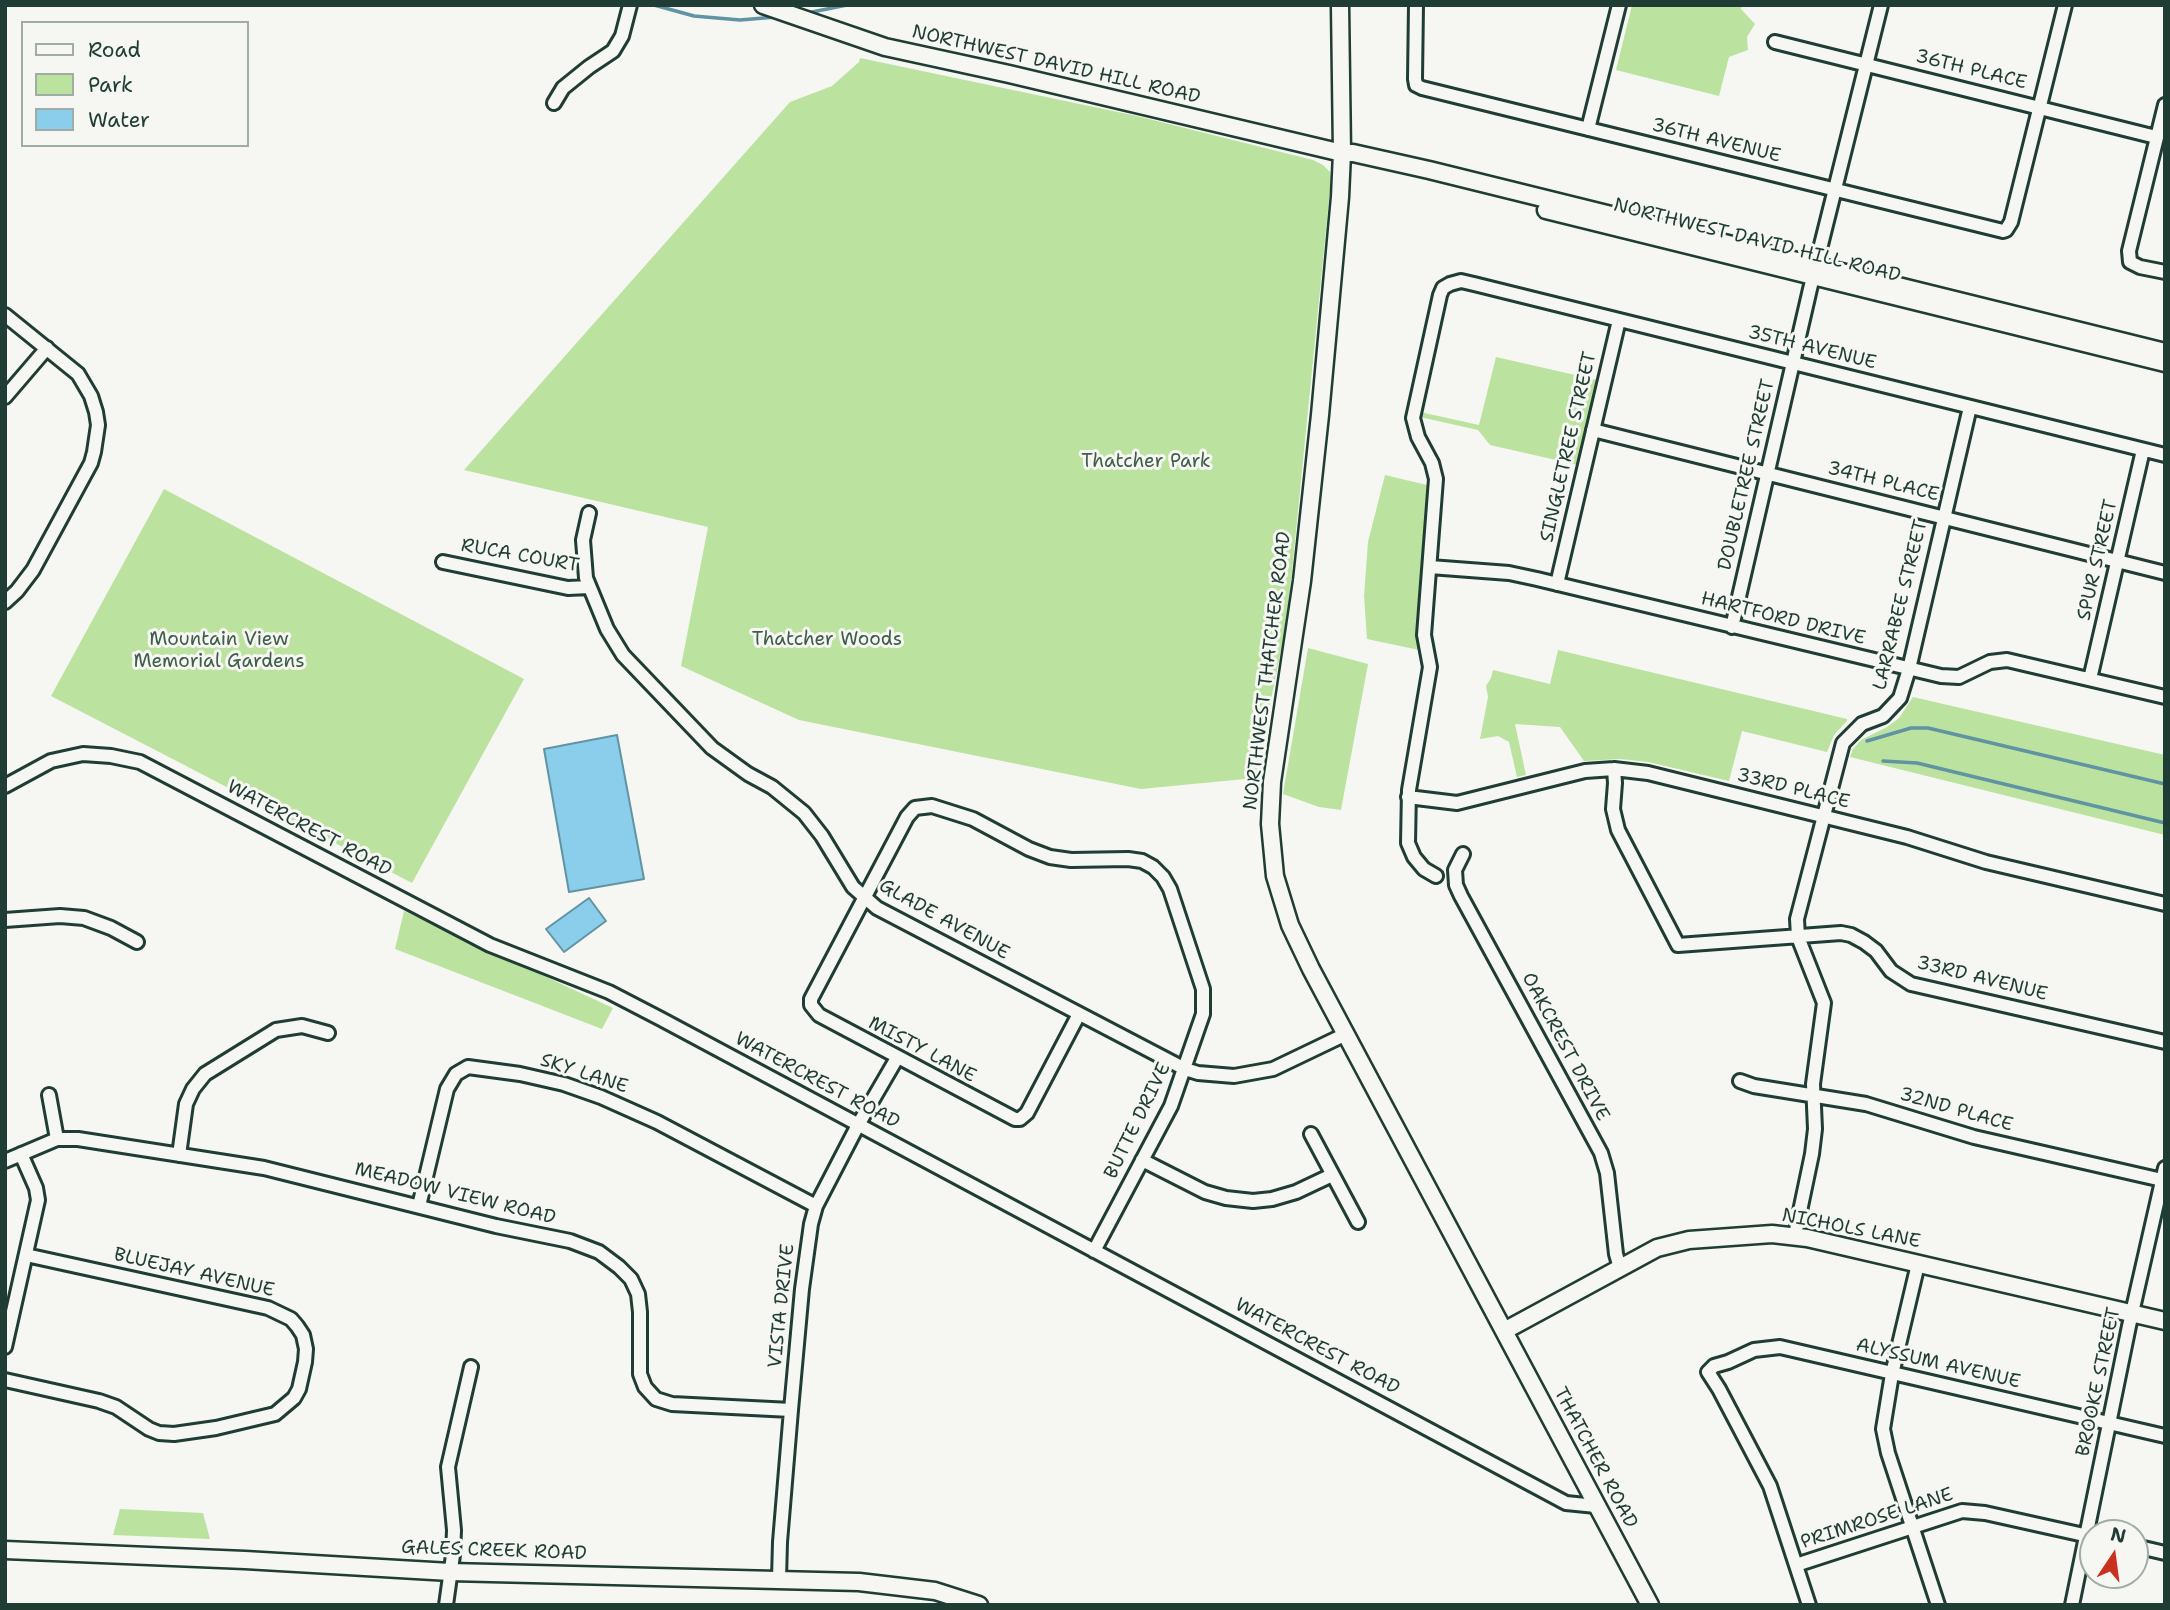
<!DOCTYPE html>
<style>
body{margin:0}
#map{position:relative;width:2170px;height:1610px;overflow:hidden;background:#f6f6f2;font-family:"Shantell Sans",sans-serif}
canvas{display:block}
.frame{position:absolute;inset:0;border:7px solid #1f3d34;pointer-events:none}
.legend{position:absolute;left:21px;top:21px;width:228px;height:126px;box-sizing:border-box;background:#f6f6f2;border:2px solid #a0aca6;margin:0;padding:9px 12px;list-style:none;font-size:21px;color:#1f3d34}
.legend li{display:flex;align-items:center;gap:14px;height:35px}
.legend b{width:35px;border:2px solid #a0aca6}
.north{position:absolute;left:2079px;top:1519px;width:70px;height:70px;box-sizing:border-box;background:#f6f6f2;border:2px solid #a0aca6;border-radius:50%;rotate:13deg;font-size:19px;font-weight:700;line-height:28px;text-align:center;color:#1f3d34}
.north::after{content:'';display:block;margin:auto;width:24px;height:32px;background:#c8321e;clip-path:polygon(50% 0,100% 100%,50% 72%,0 100%)}
</style>
<div id="map">
<canvas width="2170" height="1610"></canvas>
<div class="frame"></div>
<ul class="legend">
<li><b style="height:9px;background:#f6f6f2"></b>Road</li>
<li><b style="height:19px;background:#bbe39f"></b>Park</li>
<li><b style="height:19px;background:#8bceec"></b>Water</li>
</ul>
<div class="north">N</div>
</div>
<script>
const ctx = document.querySelector('canvas').getContext('2d');
ctx.lineJoin = 'round';
function paint(path, color) { ctx.fillStyle = color; ctx.fill(path, 'evenodd'); }
const shape = rows => new Path2D(rows.map(r => 'M' + r).join(''));
function strokePath(path, color, width, dash) { ctx.strokeStyle = color; ctx.lineWidth = width; ctx.lineCap = dash ? 'butt' : 'round'; ctx.setLineDash(dash || []); ctx.stroke(path); }
function write(font, color, halo, rows, align = 'center') {
  ctx.font = font + ' "Shantell Sans",sans-serif'; ctx.lineWidth = 6; ctx.setLineDash([]); ctx.textBaseline = 'middle'; ctx.strokeStyle = halo; ctx.fillStyle = color; for (const [text, x, y, turn = 0] of rows) {
    ctx.save(); ctx.translate(x, y); ctx.rotate((+turn || 0) * Math.PI / 180); ctx.textAlign = isNaN(turn) ? turn : align; if (halo) ctx.strokeText(text, 0, 0); ctx.fillText(text, 0, 0); ctx.restore();
  }
}
const green = shape([
 [1632,5,1742,5,1741,9,1755,24,1747,37,1748,50,1729,57,1719,96,1616,70],
 [860,58,1137,116,1313,160,1323,165,1330,172,1331,180,1287,621,1255,778,1141,789,799,720,681,666,708,527,464,470,790,102,832,86,859,62],
 [1496,357,1597,380,1578,465,1490,445,1478,430,1420,417,1420,412,1479,425],
 [1385,475,1431,486,1416,622,1419,650,1367,639,1364,596,1368,542],
 [164,489,524,679,412,883,51,696],
 [1308,648,1368,664,1341,810,1319,807,1283,794],
 [1558,650,1847,719,1847,721,1834,735,1827,752,1742,731,1729,781,1648,762,1620,759,1584,761,1560,727,1515,724,1526,775,1517,777,1509,742,1498,736,1480,739,1488,697,1486,686,1491,678,1493,670,1550,684],
 [1913,697,2165,755,2165,835,1850,757,1853,749,1861,740,1887,727,1899,718],
 [404,911,613,1008,602,1029,395,949],
 [120,1509,203,1513,210,1539,113,1535]
]);
const water = shape([
 [617,735,644,879,569,892,544,749,617,735],
 [589,898,606,921,564,952,546,929,589,898]
]);
const stream = shape([
 [654,5,694,16,740,20,776,17],
 [807,13,847,5],
 [1867,741,1911,728,1928,728,2165,784],
 [1883,761,1917,763,2165,823]
]);
const street = shape([
 [1416,5,1415,79,1416,85,1422,88,2003,231,2006,230,2011,222,2065,5],
 [1775,42,2156,137],
 [554,103,563,88,589,67,613,51,622,36,630,5],
 [2165,105,2129,251,2130,262,2140,267,2165,272],
 [1588,129,1619,5],
 [5,315,78,374,91,396,96,412,98,425,94,452,91,463,33,570,17,591,5,602],
 [5,397,47,348],
 [1593,430,2165,573],
 [589,513,583,540,586,578,607,629,623,655,712,748,748,774,772,787,804,813,822,836,853,887,877,908,1185,1069,1198,1073,1234,1076,1273,1069,1346,1034],
 [443,562,568,588,589,587],
 [1430,567,1509,573,1537,579,1941,676,1959,677,1990,662,2007,660,2165,697],
 [1557,584,1619,320],
 [1732,627,1810,289,1881,5],
 [2090,679,2143,450],
 [1614,769,1615,783,1613,809,1618,830,1678,945,1841,933,1851,935,1864,942,1876,951,1891,971,1911,984,2165,1042],
 [5,786,51,761,83,754,111,756,140,762,490,945,609,992,661,1019,1566,1503,1596,1506],
 [1408,797,1457,803,1585,771,1614,769,1648,773,1907,837,1986,862,2165,904],
 [1463,854,1455,870,1456,885,1461,896,1601,1153,1607,1173,1616,1254,1620,1268],
 [1436,876,1424,869,1414,857,1408,843,1409,790,1430,667,1424,635,1436,479,1432,463,1418,437,1413,418,1440,295,1443,288,1450,284,1461,281,1474,284,2165,455],
 [5,920,60,916,84,918,111,928,137,942],
 [1079,1014,1027,1113,1020,1119,1015,1119,819,1015,811,1005,811,999,907,817,915,808,932,806,973,819,1029,849,1050,857,1071,860,1128,859,1142,861,1153,867,1163,877,1170,889,1203,989,1203,1014,1171,1106,1094,1251],
 [1740,1081,1754,1086,1866,1104,1974,1137,2162,1180],
 [49,1095,57,1139],
 [1311,1134,1358,1222],
 [179,1155,186,1104,193,1089,205,1074,276,1030,302,1026,328,1033],
 [1142,1160,1205,1192,1226,1198,1253,1201,1272,1199,1296,1192,1332,1175],
 [5,1161,57,1139,78,1139,264,1168,496,1226,570,1241,599,1252,619,1267,631,1279,638,1294,640,1312,640,1374,645,1387,656,1399,672,1404,791,1410],
 [419,1206,447,1089,456,1074,468,1067,520,1074,564,1084,601,1097,657,1122,816,1206],
 [1795,1235,1812,1154,1815,1129,1813,1084,1824,1003,1798,937,1797,919,1843,743,1862,724,1883,716,1900,698,1909,669,1970,407],
 [1918,1264,1892,1374,1883,1429,1888,1453,1938,1605],
 [5,1347,38,1200,36,1188,21,1154],
 [5,1380,99,1401,116,1407,149,1429,159,1433,174,1434,216,1428,275,1414,294,1398,299,1389,305,1362,306,1349,303,1335,297,1326,291,1319,268,1308,26,1255],
 [2135,1546,2165,1553],
 [1796,1565,1962,1511,1985,1513,2093,1537],
 [779,1579,780,1542,791,1410,802,1289,811,1224,816,1206,858,1125,897,1058],
 [446,1605,453,1555,454,1530,448,1467,471,1367],
 [1809,1605,1770,1486,1719,1389,1708,1372,1714,1366,1728,1362,1754,1350,1780,1347,2165,1436],
 [2072,1605,2129,1326,2165,1168]
]);
const secondary = shape([
 [763,5,885,47,1009,74,1342,153,1353,153,1429,170,2165,352],
 [1340,5,1342,153,1340,197,1320,415,1302,581,1272,782,1270,824,1275,876,1290,925,1311,969,1650,1605],
 [1546,210,2165,363],
 [1504,1331,1657,1248,1689,1240,1772,1234,1807,1238,2165,1321],
 [5,1550,245,1560,450,1572,859,1582,935,1591,979,1605]
]);
const streetNames = [
 ["NORTHWEST DAVID HILL ROAD",1056,65,13],
 ["36TH PLACE",1971,70,14],
 ["36TH AVENUE",1716,141,14],
 ["NORTHWEST DAVID HILL ROAD",1757,241,14],
 ["35TH AVENUE",1812,348,14],
 ["SINGLETREE STREET",1569,447,-77],
 ["DOUBLETREE STREET",1747,475,-77],
 ["34TH PLACE",1883,482,14],
 ["RUCA COURT",520,556,10],
 ["SPUR STREET",2098,560,-77],
 ["LARRABEE STREET",1901,605,-76],
 ["HARTFORD DRIVE",1783,619,14],
 ["NORTHWEST THATCHER ROAD",1268,671,-83],
 ["33RD PLACE",1793,789,14],
 ["WATERCREST ROAD",309,829,28],
 ["GLADE AVENUE",944,920,29],
 ["33RD AVENUE",1982,979,14],
 ["OAKCREST DRIVE",1565,1047,62],
 ["MISTY LANE",922,1050,28],
 ["SKY LANE",584,1074,18],
 ["WATERCREST ROAD",817,1081,28],
 ["32ND PLACE",1956,1110,16],
 ["BUTTE DRIVE",1138,1121,-64],
 ["MEADOW VIEW ROAD",455,1194,14],
 ["NICHOLS LANE",1851,1229,11],
 ["BLUEJAY AVENUE",194,1273,13],
 ["VISTA DRIVE",782,1306,-84],
 ["WATERCREST ROAD",1317,1347,28],
 ["ALYSSUM AVENUE",1938,1364,13],
 ["BROOKE STREET",2099,1382,-78],
 ["THATCHER ROAD",1595,1458,62],
 ["PRIMROSE LANE",1877,1519,-18],
 ["GALES CREEK ROAD",494,1551,2]
];
const parkNames = [
 ["Thatcher Park",1146,462],
 ["Mountain View",219,640],
 ["Memorial Gardens",219,662],
 ["Thatcher Woods",827,640]
];
paint(green, '#bbe39f');
paint(water, '#8bceec');
strokePath(water, '#6094a2', 2);
strokePath(stream, '#6094a2', 3.5);
strokePath(street, '#1f3d34', 18);
strokePath(secondary, '#1f3d34', 21);
strokePath(street, '#f6f6f2', 12);
strokePath(secondary, '#f6f6f2', 16);
write('19px', '#1f3d34', '#f6f6f2', streetNames);
write('19px', '#3e5e49', '#f6f6f2', parkNames);
</script>
